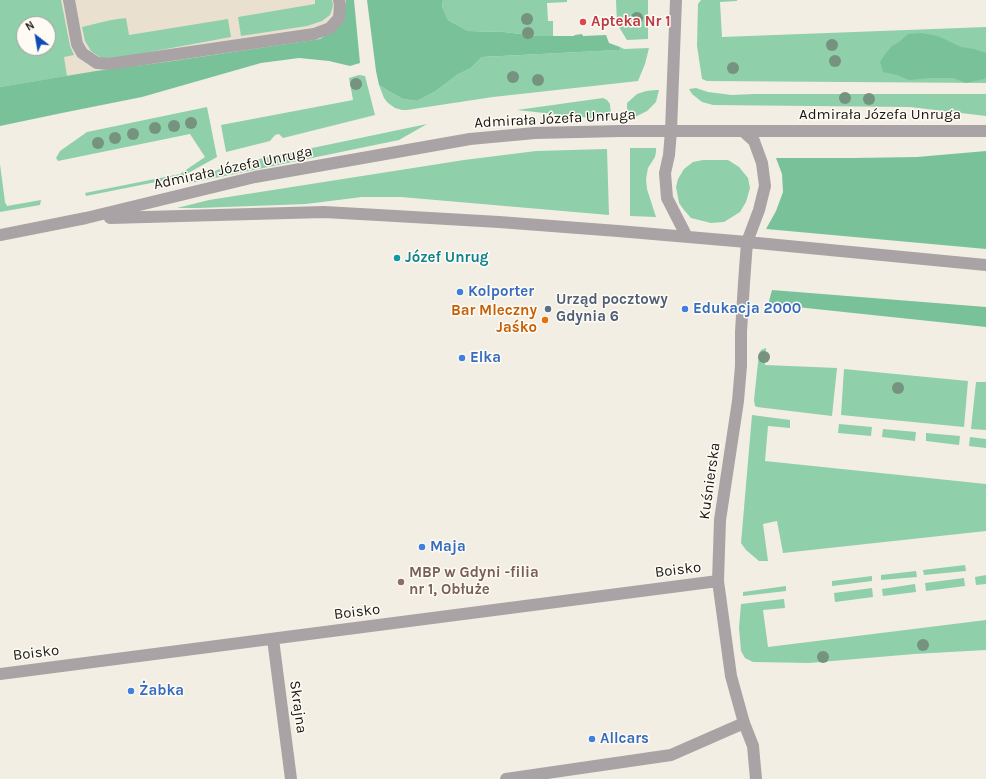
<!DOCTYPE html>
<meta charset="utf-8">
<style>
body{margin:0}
#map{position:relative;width:986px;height:779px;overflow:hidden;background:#f3eee3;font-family:Karla,sans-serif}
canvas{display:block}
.north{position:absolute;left:16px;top:16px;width:40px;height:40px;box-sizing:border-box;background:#fefbf5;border:1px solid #a2a09b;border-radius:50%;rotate:329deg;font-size:11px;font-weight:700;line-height:16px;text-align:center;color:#191713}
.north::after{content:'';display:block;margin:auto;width:14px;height:18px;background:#0d4cb7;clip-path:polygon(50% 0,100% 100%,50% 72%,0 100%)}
</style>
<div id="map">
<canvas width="986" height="779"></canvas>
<div class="north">N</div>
</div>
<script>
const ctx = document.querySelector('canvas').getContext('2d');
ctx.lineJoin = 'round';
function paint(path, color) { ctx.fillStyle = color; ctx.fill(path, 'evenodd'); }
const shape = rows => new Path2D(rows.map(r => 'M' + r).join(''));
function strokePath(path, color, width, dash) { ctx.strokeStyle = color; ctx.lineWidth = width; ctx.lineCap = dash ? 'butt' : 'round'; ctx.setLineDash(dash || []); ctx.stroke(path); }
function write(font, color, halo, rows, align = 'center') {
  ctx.font = font + ' Karla,sans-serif'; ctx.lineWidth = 3; ctx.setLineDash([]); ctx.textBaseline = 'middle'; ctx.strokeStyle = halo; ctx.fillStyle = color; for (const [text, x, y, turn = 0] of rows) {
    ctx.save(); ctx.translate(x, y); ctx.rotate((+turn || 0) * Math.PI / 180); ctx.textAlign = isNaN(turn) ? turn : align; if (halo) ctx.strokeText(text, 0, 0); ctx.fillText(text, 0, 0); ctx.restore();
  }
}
const built = shape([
 [0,0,352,0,356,63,301,55,0,114],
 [24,24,48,24,48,48,24,48]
]);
const green = shape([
 [0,0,61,0,70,46,74,55,64,57,67,76,0,87],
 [24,24,48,24,48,48,24,48],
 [315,0,332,0,333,6,330,15,322,21,307,26,241,36,238,17,315,4],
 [443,0,569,0,567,0,567,2,547,3,548,21,553,21,553,36,537,36,504,32,468,31,448,20,442,6],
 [616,0,648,0,648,39,627,40,617,24],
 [701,0,737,0,737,1,720,2,722,37,986,27,986,83,707,81,702,79,697,46,698,4],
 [126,18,129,35,228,19,231,37,112,59,101,58,91,51,85,41,82,27,111,20],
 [620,47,624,49,649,48,645,64,638,81,493,97,407,110,402,110,395,108,388,103,384,98,379,85,390,92,403,99,417,101,436,91,457,75,471,68,482,57,618,50],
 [359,75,365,76,375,115,283,138,279,134,275,135,270,141,226,152,221,125,353,100,349,78],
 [696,88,708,92,732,95,754,94,986,94,986,116,910,107,713,105,702,102,692,94,689,89],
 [656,90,659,90,656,102,647,111,635,117,627,117,627,103,637,94,646,91],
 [603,98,607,100,610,104,611,116,599,119,517,110],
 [207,107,217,157,181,177,86,196,85,193,180,174,205,157,190,134,58,161,56,158,60,151,87,132],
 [427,124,399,140,186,184,226,166],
 [630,148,656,148,656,152,655,157,648,168,646,179,647,189,656,217,630,216],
 [607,149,609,215,401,197,362,197,306,204,198,208,177,208,209,200,464,160,536,151],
 [703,160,728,160,739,167,748,178,750,188,746,202,740,212,724,222,711,223,691,218,684,210,679,203,676,187,678,179,684,169,693,162],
 [0,164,5,202,7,206,41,200,40,205,0,212],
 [766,348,765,365,837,368,832,416,757,407,755,406,754,400,759,353,761,350],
 [844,369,968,381,964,427,841,415],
 [976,382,986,382,986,430,971,429],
 [752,415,790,420,790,428,768,426,765,461,986,484,986,531,783,553,777,521,763,524,768,561,759,561,746,550,741,543],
 [839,424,872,427,871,436,838,433],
 [883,429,916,432,915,441,882,437],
 [926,433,960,436,959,445,926,441],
 [970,437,986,439,986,448,969,446],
 [965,565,966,571,924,575,923,570],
 [916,571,917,577,881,580,881,575],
 [986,575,986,584,976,585,975,577],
 [872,576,872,581,832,586,832,581],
 [964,578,965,586,926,591,925,583],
 [915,584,916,592,883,596,882,589],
 [786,586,786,591,743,596,743,592],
 [872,588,873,597,835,602,834,593],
 [784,599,785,608,763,610,768,647,986,620,986,650,914,654,809,663,753,662,745,658,741,651,739,628,741,604]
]);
const forest = shape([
 [346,0,354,0,360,63,350,66,329,61,299,58,261,63,142,97,62,113,0,126,0,87,96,71,166,62,320,39,334,30,344,21],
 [367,0,443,0,442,6,448,20,468,31,504,32,537,36,574,36,575,35,582,34,583,36,606,35,609,43,620,47,619,50,482,57,471,68,457,75,436,91,417,101,403,99,390,92,379,85,376,71],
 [921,33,933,35,940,37,961,47,974,49,986,53,986,77,984,79,966,83,953,78,930,78,909,80,897,75,883,72,880,62,886,53,892,46,899,42,908,34],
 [986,151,986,249,766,229,776,211,783,192,782,174,776,158,853,158,917,157],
 [772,290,986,307,986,327,787,306,776,306,766,312]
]);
const minor = shape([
 [69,0,77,44,82,53,97,63,109,64,314,34,330,28,339,18,340,5,339,0],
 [676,0,671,131,669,155,665,173,667,198,687,237],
 [743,131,754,141,762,163,765,186,759,210,747,242,744,283,741,332,741,366,738,401,720,520,718,581,731,676,744,723,753,746,756,779],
 [110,218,324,212,378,215,499,222,618,231,747,242,986,265],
 [0,235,86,218,255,177,470,139,535,133,620,131,986,131],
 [273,639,291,779],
 [0,674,718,581],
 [506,779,671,755,744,723]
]);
const trees = [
 [637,18],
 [527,19],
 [528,33],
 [832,45],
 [835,61],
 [733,68],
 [513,77],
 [538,80],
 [356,84],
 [845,98],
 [869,99],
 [191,123],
 [174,126],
 [155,128],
 [133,134],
 [115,138],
 [98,143],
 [764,357],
 [898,388],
 [923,645],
 [823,657]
];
const markers = [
 [583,22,4,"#e0444e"],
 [397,258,4,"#0f9aa8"],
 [460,292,4,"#3f7fe0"],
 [548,309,4,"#5c6f8a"],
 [685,309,4,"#3f7fe0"],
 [545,320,4,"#e8710a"],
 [462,358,4,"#3f7fe0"],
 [422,547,4,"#3f7fe0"],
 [401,582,4,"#8d6e63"],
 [131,691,4,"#3f7fe0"],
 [592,739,4,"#3f7fe0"]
];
const healthNames = [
 ["Apteka Nr 1",591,22]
];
const streetNames = [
 ["Admirała Józefa Unruga",880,115],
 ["Admirała Józefa Unruga",555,119,-3],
 ["Admirała Józefa Unruga",233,168,-12],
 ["Kuśnierska",710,481,-82],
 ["Boisko",678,570,-7],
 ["Boisko",357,612,-7],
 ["Boisko",36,653,-7],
 ["Skrajna",298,707,82]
];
const cultureNames = [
 ["Józef Unrug",405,258]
];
const shopNames = [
 ["Kolporter",468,292],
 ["Edukacja 2000",693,309],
 ["Elka",470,358],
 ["Maja",430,547],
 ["Żabka",139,691],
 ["Allcars",600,739]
];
const serviceNames = [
 ["Urząd pocztowy",556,300],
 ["Gdynia 6",556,317]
];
const foodNames = [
 ["Bar Mleczny",537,311],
 ["Jaśko",537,328]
];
const educationNames = [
 ["MBP w Gdyni -filia",409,573],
 ["nr 1, Obłuże",409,590]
];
paint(built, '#e9e0cf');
paint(green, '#8fcfaa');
paint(forest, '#79c299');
strokePath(minor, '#a9a3a5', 12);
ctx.fillStyle = '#75937f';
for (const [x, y] of trees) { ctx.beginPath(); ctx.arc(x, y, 6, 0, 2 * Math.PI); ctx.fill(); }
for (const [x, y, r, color] of markers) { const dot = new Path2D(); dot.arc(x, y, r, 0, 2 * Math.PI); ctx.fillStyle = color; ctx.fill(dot); strokePath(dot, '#fefbf5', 1.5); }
write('bold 15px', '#be3a42', '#fefbf5', healthNames, 'left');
write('15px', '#191713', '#fefbf5', streetNames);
write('bold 15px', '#0d838f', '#fefbf5', cultureNames, 'left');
write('bold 15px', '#366cbe', '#fefbf5', shopNames, 'left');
write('bold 15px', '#4e5e75', '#fefbf5', serviceNames, 'left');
write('bold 15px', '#c56008', '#fefbf5', foodNames, 'right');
write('bold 15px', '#785e54', '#fefbf5', educationNames, 'left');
</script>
